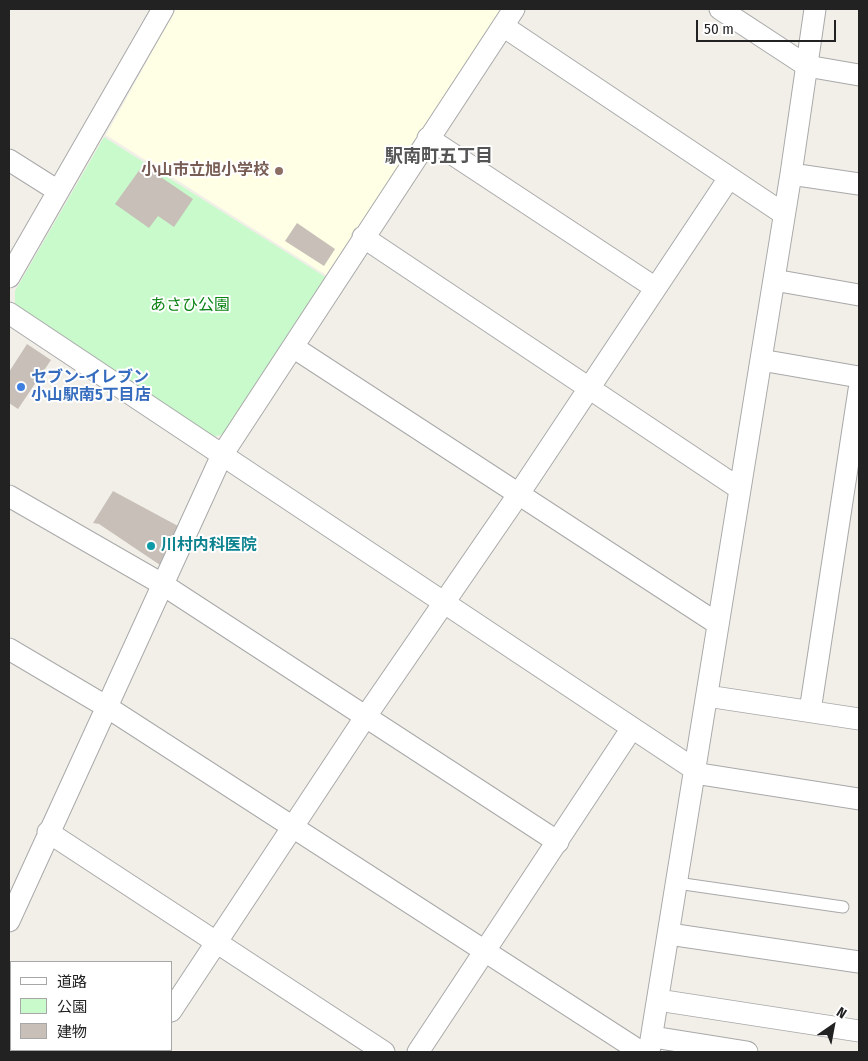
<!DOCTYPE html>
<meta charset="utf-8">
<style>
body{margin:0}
#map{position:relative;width:868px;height:1061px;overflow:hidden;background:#f2efe9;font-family:"Fira Sans Condensed","Noto Sans JP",sans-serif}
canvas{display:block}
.frame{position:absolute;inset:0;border:10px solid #222;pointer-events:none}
.legend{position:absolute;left:10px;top:961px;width:162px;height:90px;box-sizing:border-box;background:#fff;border:1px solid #a7a7a7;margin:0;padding:6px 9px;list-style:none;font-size:15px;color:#222}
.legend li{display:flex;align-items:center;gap:10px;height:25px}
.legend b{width:25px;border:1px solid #a7a7a7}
.north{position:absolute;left:808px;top:1001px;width:50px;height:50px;-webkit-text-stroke:4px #fff;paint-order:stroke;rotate:33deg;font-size:14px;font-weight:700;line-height:20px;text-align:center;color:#222}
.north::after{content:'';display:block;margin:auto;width:18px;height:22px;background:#222;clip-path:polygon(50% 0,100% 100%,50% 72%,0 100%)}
.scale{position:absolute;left:696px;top:20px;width:140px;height:22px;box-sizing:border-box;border:2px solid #222;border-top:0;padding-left:6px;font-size:15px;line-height:18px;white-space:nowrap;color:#222;-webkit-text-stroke:4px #fff;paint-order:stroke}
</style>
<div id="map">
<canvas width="868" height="1061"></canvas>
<div class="frame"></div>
<ul class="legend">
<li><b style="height:6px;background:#fff"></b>道路</li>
<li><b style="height:14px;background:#c8facc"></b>公園</li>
<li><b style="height:14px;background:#c7bfb8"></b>建物</li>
</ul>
<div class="north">N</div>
<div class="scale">50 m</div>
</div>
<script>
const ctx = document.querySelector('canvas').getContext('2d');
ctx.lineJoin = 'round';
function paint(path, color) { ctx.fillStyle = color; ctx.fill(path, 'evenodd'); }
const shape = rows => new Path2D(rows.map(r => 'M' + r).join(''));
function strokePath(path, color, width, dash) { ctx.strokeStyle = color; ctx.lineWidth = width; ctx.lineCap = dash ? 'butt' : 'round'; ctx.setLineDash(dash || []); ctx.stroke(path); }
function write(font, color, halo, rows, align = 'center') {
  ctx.font = font + ' "Fira Sans Condensed","Noto Sans JP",sans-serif'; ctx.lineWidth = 4; ctx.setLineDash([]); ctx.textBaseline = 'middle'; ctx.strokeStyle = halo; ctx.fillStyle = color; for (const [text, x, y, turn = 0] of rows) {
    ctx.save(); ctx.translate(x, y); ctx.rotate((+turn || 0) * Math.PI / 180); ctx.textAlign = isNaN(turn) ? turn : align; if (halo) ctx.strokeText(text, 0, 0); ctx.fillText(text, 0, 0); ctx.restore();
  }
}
const education = shape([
 [176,9,503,9,326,275,106,135]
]);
const park = shape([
 [104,137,327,278,225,434,212,437,15,306,15,291]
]);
const building = shape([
 [143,165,193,199,174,227,158,216,149,228,115,204],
 [297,223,335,249,324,266,285,241],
 [27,344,51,360,18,409,9,403,9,372],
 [113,491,178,526,163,567,99,524,93,523]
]);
const service = shape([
 [677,883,843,907]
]);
const minor = shape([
 [720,9,807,66,859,75],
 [503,26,784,214],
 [428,138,654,287],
 [9,160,58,191],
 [791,174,859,184],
 [363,237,740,489],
 [9,277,163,9],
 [774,280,859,295],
 [9,313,694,769],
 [293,347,718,624],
 [761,360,859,377],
 [9,496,162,584,558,842],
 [9,649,107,707,641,1052],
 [707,696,859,719],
 [810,711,859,390],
 [694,773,859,799],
 [48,832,384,1052],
 [9,921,222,455,514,9],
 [669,934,859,962],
 [9,982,11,984],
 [658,1000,859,1031],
 [171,1011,366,716,518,495,729,178],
 [653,1037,747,1052],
 [131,1050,135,1052],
 [418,1052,632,728],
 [649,1052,791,174,815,9]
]);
const markers = [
 [279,171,5,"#8d6e63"],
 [21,387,5,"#3f7fe0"],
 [151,546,5,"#0f9aa8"]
];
const educationNames = [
 ["小山市立旭小学校",269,171]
];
const parkNames = [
 ["あさひ公園",190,306]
];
const shopNames = [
 ["セブン-イレブン",31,378],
 ["小山駅南5丁目店",31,396]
];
const cultureNames = [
 ["川村内科医院",161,546]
];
const neighbourhoodNames = [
 ["駅南町五丁目",439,157]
];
paint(education, '#ffffe5');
paint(park, '#c8facc');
paint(building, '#c7bfb8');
strokePath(service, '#a9a9a9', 13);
strokePath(minor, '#a9a9a9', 23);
strokePath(service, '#fff', 11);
strokePath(minor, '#fff', 21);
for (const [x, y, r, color] of markers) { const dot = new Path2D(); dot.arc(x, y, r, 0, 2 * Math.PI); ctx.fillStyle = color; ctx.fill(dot); strokePath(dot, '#fff', 2); }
write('bold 16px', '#785e54', '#fff', educationNames, 'right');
write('16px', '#0c8416', '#fff', parkNames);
write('bold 16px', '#366cbe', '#fff', shopNames, 'left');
write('bold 16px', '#0d838f', '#fff', cultureNames, 'left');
write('bold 18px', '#555', '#fff', neighbourhoodNames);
</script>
